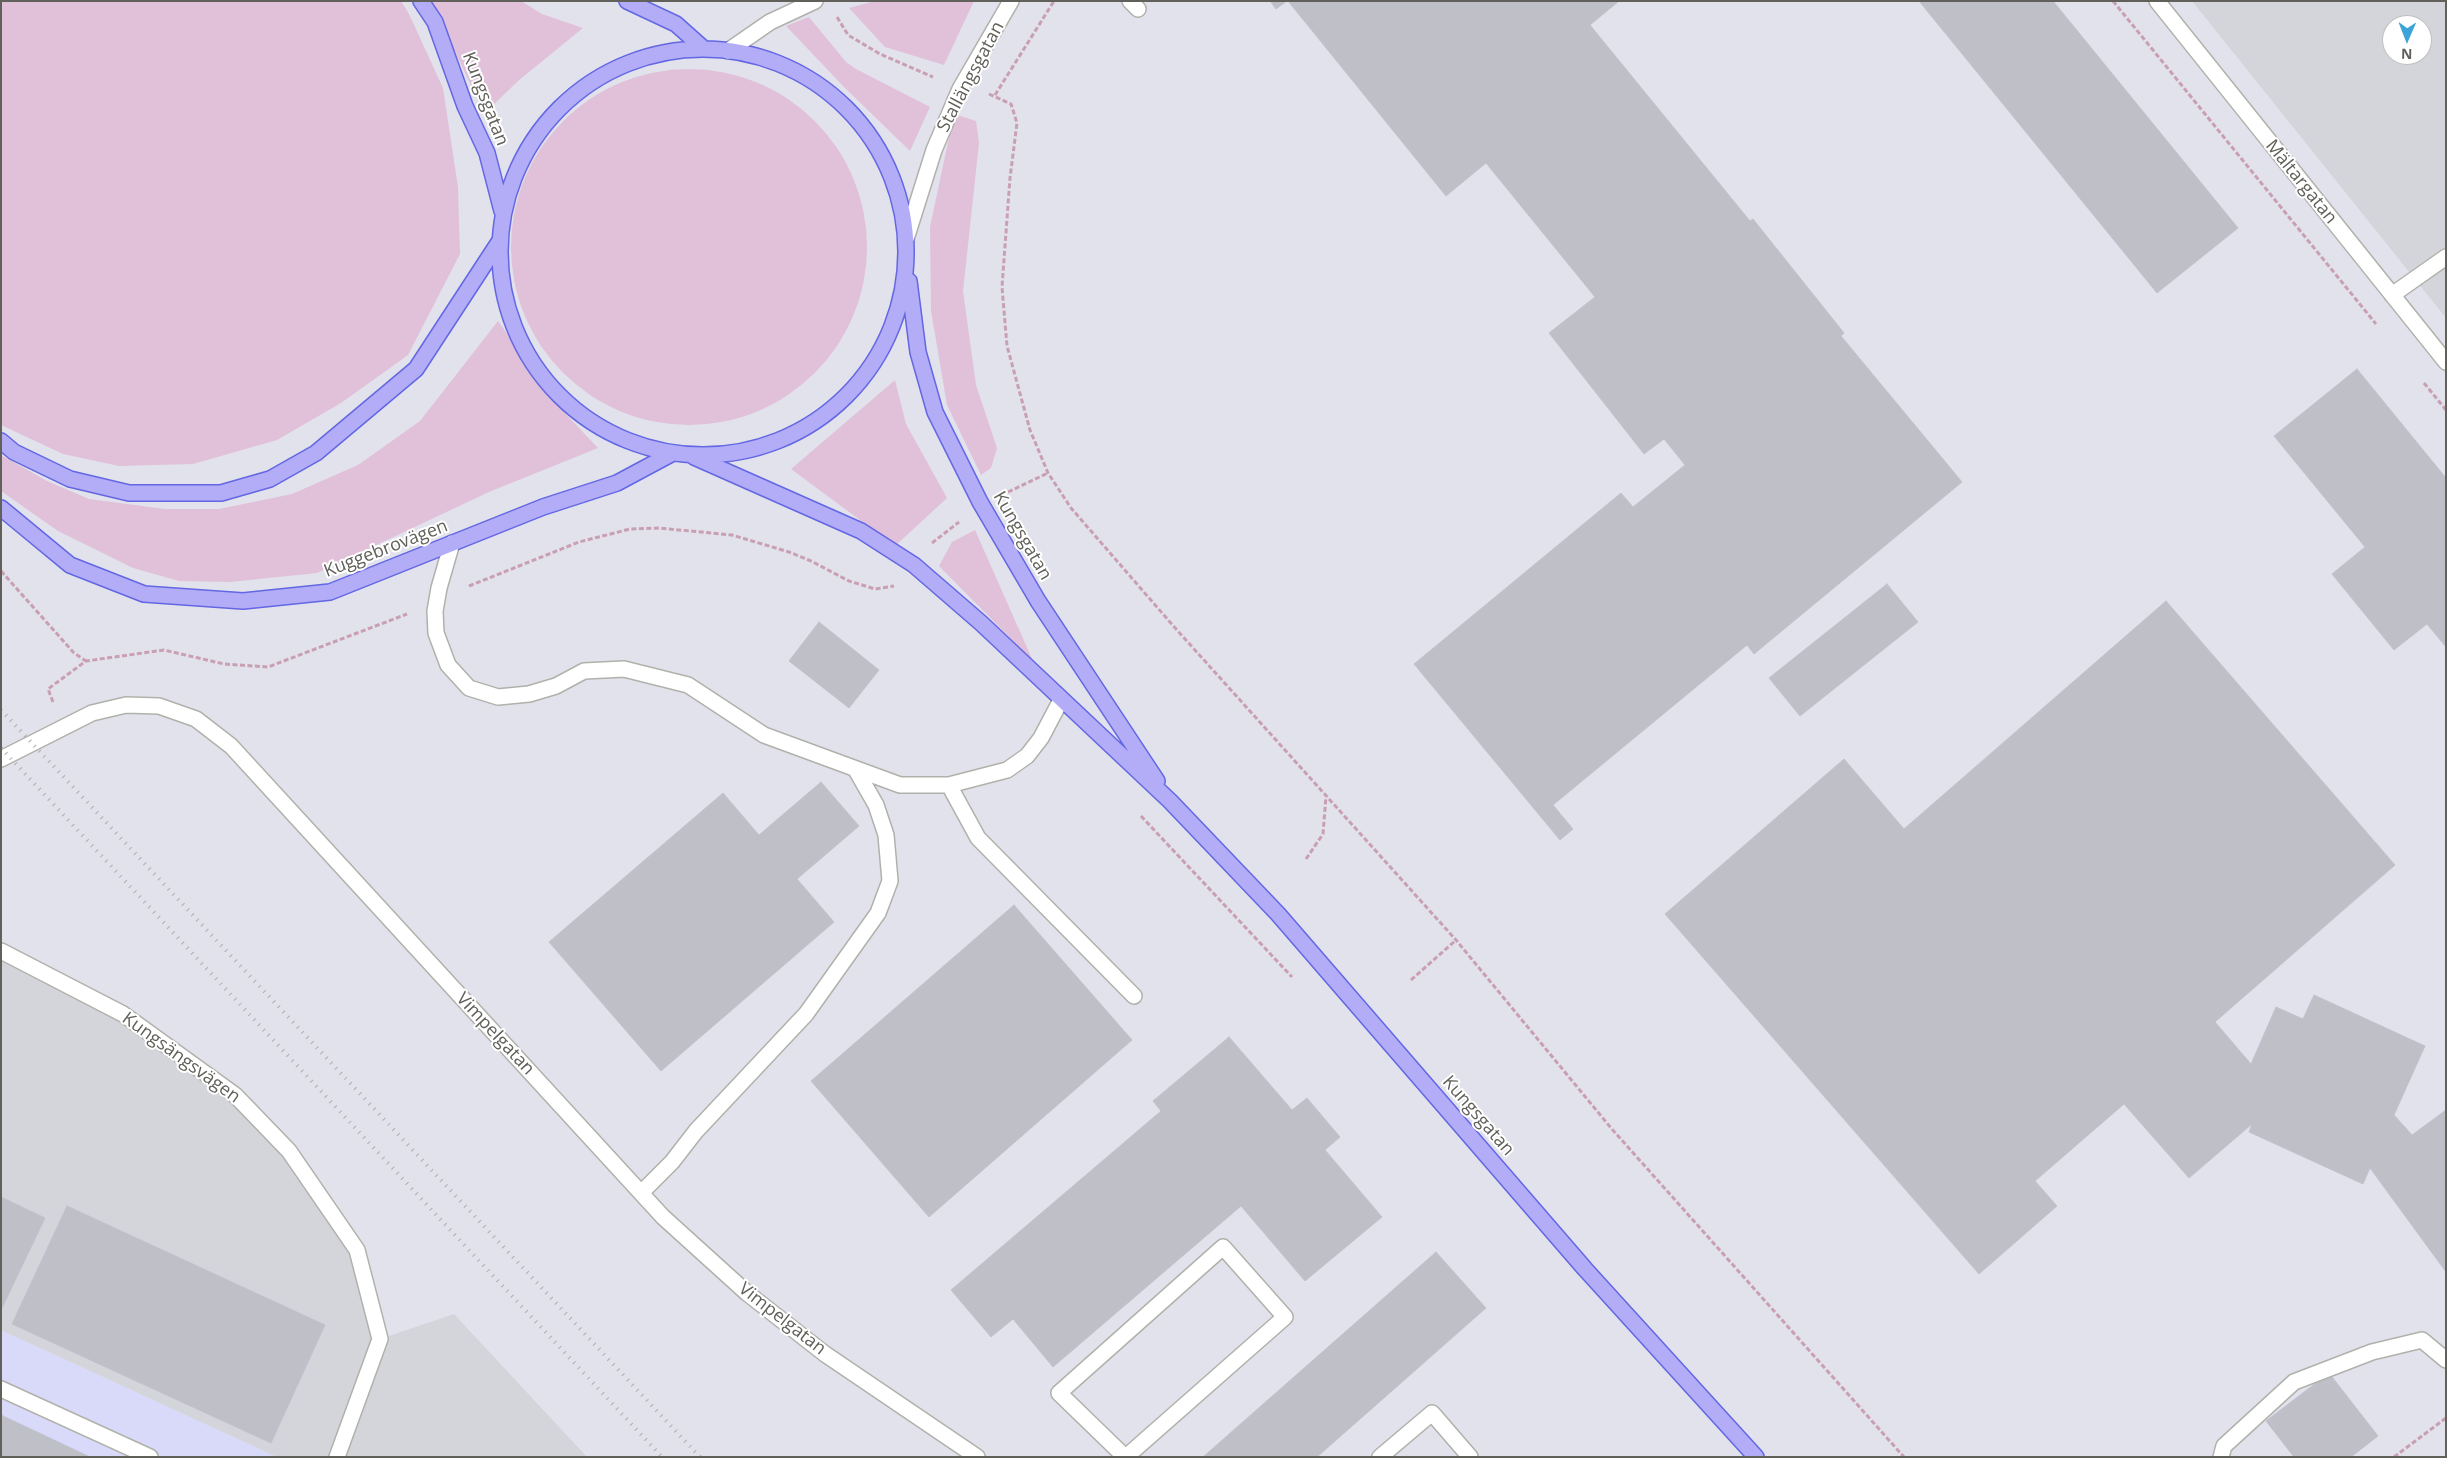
<!DOCTYPE html>
<meta charset="utf-8">
<style>
body{margin:0}
#map{position:relative;width:2447px;height:1458px;overflow:hidden;background:#e2e2ec;font-family:"Open Sans",sans-serif}
canvas{display:block}
.frame{position:absolute;inset:0;border:2px solid #61605a;pointer-events:none}
.north{position:absolute;left:2382px;top:15px;width:50px;height:50px;box-sizing:border-box;background:#fff;border:1px solid #c0bfbd;border-radius:50%;rotate:181deg;font-size:14px;font-weight:700;line-height:20px;text-align:center;color:#61605a}
.north::after{content:'';display:block;margin:auto;width:18px;height:22px;background:#3ca4d8;clip-path:polygon(50% 0,100% 100%,50% 72%,0 100%)}
</style>
<div id="map">
<canvas width="2447" height="1458"></canvas>
<div class="frame"></div>
<div class="north">N</div>
</div>
<script>
const ctx = document.querySelector('canvas').getContext('2d');
ctx.lineJoin = 'round';
function paint(path, color) { ctx.fillStyle = color; ctx.fill(path, 'evenodd'); }
const shape = rows => new Path2D(rows.map(r => 'M' + r).join(''));
function strokePath(path, color, width, dash) { ctx.strokeStyle = color; ctx.lineWidth = width; ctx.lineCap = dash ? 'butt' : 'round'; ctx.setLineDash(dash || []); ctx.stroke(path); }
function write(font, color, halo, rows, align = 'center') {
  ctx.font = font + ' "Open Sans",sans-serif'; ctx.lineWidth = 4; ctx.setLineDash([]); ctx.textBaseline = 'middle'; ctx.strokeStyle = halo; ctx.fillStyle = color; for (const [text, x, y, turn = 0] of rows) {
    ctx.save(); ctx.translate(x, y); ctx.rotate((+turn || 0) * Math.PI / 180); ctx.textAlign = isNaN(turn) ? turn : align; if (halo) ctx.strokeText(text, 0, 0); ctx.fillText(text, 0, 0); ctx.restore();
  }
}
const commercial = shape([
 [1,1330,277,1457,1,1457]
]);
const industrial = shape([
 [2192,1,2446,1,2446,318,2414,278],
 [2392,25,2422,25,2422,55,2392,55],
 [1,951,123,1014,235,1095,289,1151,357,1251,380,1339,454,1314,587,1457,277,1457,1,1330]
]);
const green = shape([
 [1,1,401,1,409,14,443,88,458,187,460,254,408,355,341,403,277,440,193,464,119,466,63,454,1,425],
 [432,1,521,1,542,14,583,28,518,81,484,114],
 [875,1,974,1,944,65,885,47,849,8],
 [809,17,846,62,856,69,930,107,910,151,844,87,786,26],
 '511 247a178 178 0 1 1 356 0a178 178 0 1 1-356 0Z',
 [954,114,976,121,979,143,963,291,976,385,997,448,991,468,981,475,947,405,931,311,930,227],
 [498,321,564,412,598,448,489,492,317,573,230,582,179,581,133,568,58,531,1,491,1,455,47,481,89,499,165,509,219,509,292,494,358,465,420,421],
 [895,380,906,424,947,498,895,546,791,469],
 [975,530,1033,661,939,566,952,542]
]);
const building = shape([
 [1270,1,1287,1,1276,9,1270,1],
 [1288,1,1619,1,1590,25,1750,221,1753,219,1844,333,1841,336,1962,482,1754,654,1747,645,1553,805,1573,829,1560,840,1414,664,1621,493,1633,507,1685,465,1664,439,1644,454,1549,333,1595,297,1486,163,1446,196,1288,1],
 [1919,1,2053,1,2238,228,2157,293,1919,1],
 [2357,369,2446,478,2446,647,2427,624,2394,650,2332,574,2365,547,2274,436,2357,369],
 [1887,584,1918,622,1800,716,1769,678,1887,584],
 [2166,601,2395,865,2215,1022,2251,1064,2276,1007,2303,1019,2314,995,2425,1046,2394,1115,2412,1135,2446,1110,2446,1272,2370,1168,2363,1184,2249,1132,2252,1124,2189,1178,2124,1104,2035,1181,2057,1206,1979,1274,1665,914,1844,759,1904,829,2166,601],
 [819,622,879,670,849,708,789,661,819,622],
 [821,782,859,826,797,879,834,922,661,1071,549,942,723,793,759,835,821,782],
 [1014,905,1132,1040,929,1217,811,1081,1014,905],
 [1229,1037,1292,1110,1307,1098,1340,1137,1325,1150,1382,1217,1305,1281,1241,1206,1053,1367,1013,1319,991,1337,951,1290,1161,1111,1153,1101,1229,1037],
 [1,1197,45,1218,1,1310,1,1197],
 [67,1206,325,1325,271,1443,12,1324,67,1206],
 [1436,1252,1486,1308,1317,1457,1203,1457,1436,1252],
 [2329,1373,2378,1436,2351,1457,2294,1457,2266,1421,2329,1373],
 [1,1415,90,1457,1,1457,1,1415]
]);
const path = shape([
 [2113,1,2376,324],
 [837,17,848,35,880,54,933,77],
 [989,94,1011,104,1017,123,1010,178,1002,287,1007,346,1030,430,1048,473,1071,508,1176,629,1456,940,1611,1128,1904,1457],
 [995,95,1054,1],
 [2424,383,2446,410],
 [1008,492,1048,473],
 [932,543,959,522],
 [1,571,74,653,86,661],
 [469,586,579,542,630,529,659,528,732,535,789,552,811,561,849,581,875,589,894,586],
 [53,702,48,689,86,661,164,650,224,664,268,667,407,614],
 [1141,816,1292,977],
 [1306,859,1323,834,1326,796],
 [1411,980,1456,940],
 [2394,1457,2446,1418]
]);
const minor = shape([
 [1130,1,1138,9],
 [2157,1,2446,362],
 [728,51,770,22,815,1],
 [906,239,934,150,960,89,1011,1],
 [2392,295,2446,257],
 [452,543,439,588,435,611,436,633,448,665,469,688,498,697,529,694,556,686,584,671,624,669,688,685,764,735,900,785,949,785,1007,770,1027,756,1041,738,1061,700],
 [1,759,92,713,126,705,159,706,196,719,231,746,663,1217,747,1293,825,1354,977,1457],
 [949,785,978,838,1134,996],
 [1,951,123,1014,235,1095,289,1151,357,1250,380,1339,337,1457],
 [641,1193,672,1162,696,1131,806,1014,878,913,890,881,886,835,876,805,856,770],
 [1,1389,150,1457],
 [1125,1457,1059,1393,1223,1247,1285,1317,1126,1457],
 [1380,1457,1432,1413,1470,1457],
 [2221,1457,2224,1446,2294,1382,2372,1352,2422,1340,2446,1360]
]);
const major = shape([
 [421,1,435,22,465,106,487,153,502,211],
 [627,1,676,24,704,49],
 '500 252a203 203 0 1 1 406 0a203 203 0 1 1-406 0Z',
 [909,281,918,352,935,412,980,502,1038,601,1157,781],
 [1,441,14,452,70,479,129,493,221,493,270,479,316,453,416,369,499,242],
 [694,457,861,531,914,565,981,623,1170,801,1278,914,1585,1269,1756,1457],
 [1,508,70,565,144,594,243,601,330,592,543,507,617,483,673,453]
]);
const rail = shape([
 [1,710,700,1457],
 [1,748,662,1457]
]);
const streetNames = [
 ["Stallängsgatan",971,77,-62],
 ["Kungsgatan",485,99,69],
 ["Mältargatan",2301,182,51],
 ["Kungsgatan",1022,536,60],
 ["Kuggebrovägen",386,549,-21],
 ["Vimpelgatan",495,1034,47],
 ["Kungsängsvägen",181,1058,36],
 ["Kungsgatan",1478,1116,49],
 ["Vimpelgatan",782,1319,38]
];
paint(commercial, '#d9d9fa');
paint(industrial, '#d4d5da');
paint(green, '#e1c0d9');
paint(building, '#bfbfc7');
strokePath(building, '#c1c2d0', 1);
strokePath(minor, '#b1b1ab', 18);
strokePath(major, '#6367e3', 18);
strokePath(path, '#c99fb3', 3, [5, 2.5]);
strokePath(minor, '#fff', 15);
strokePath(major, '#b3acf7', 15);
strokePath(rail, '#adadac', 4, [1, 6]);
write('18px', '#61605a', '#fff', streetNames);
</script>
